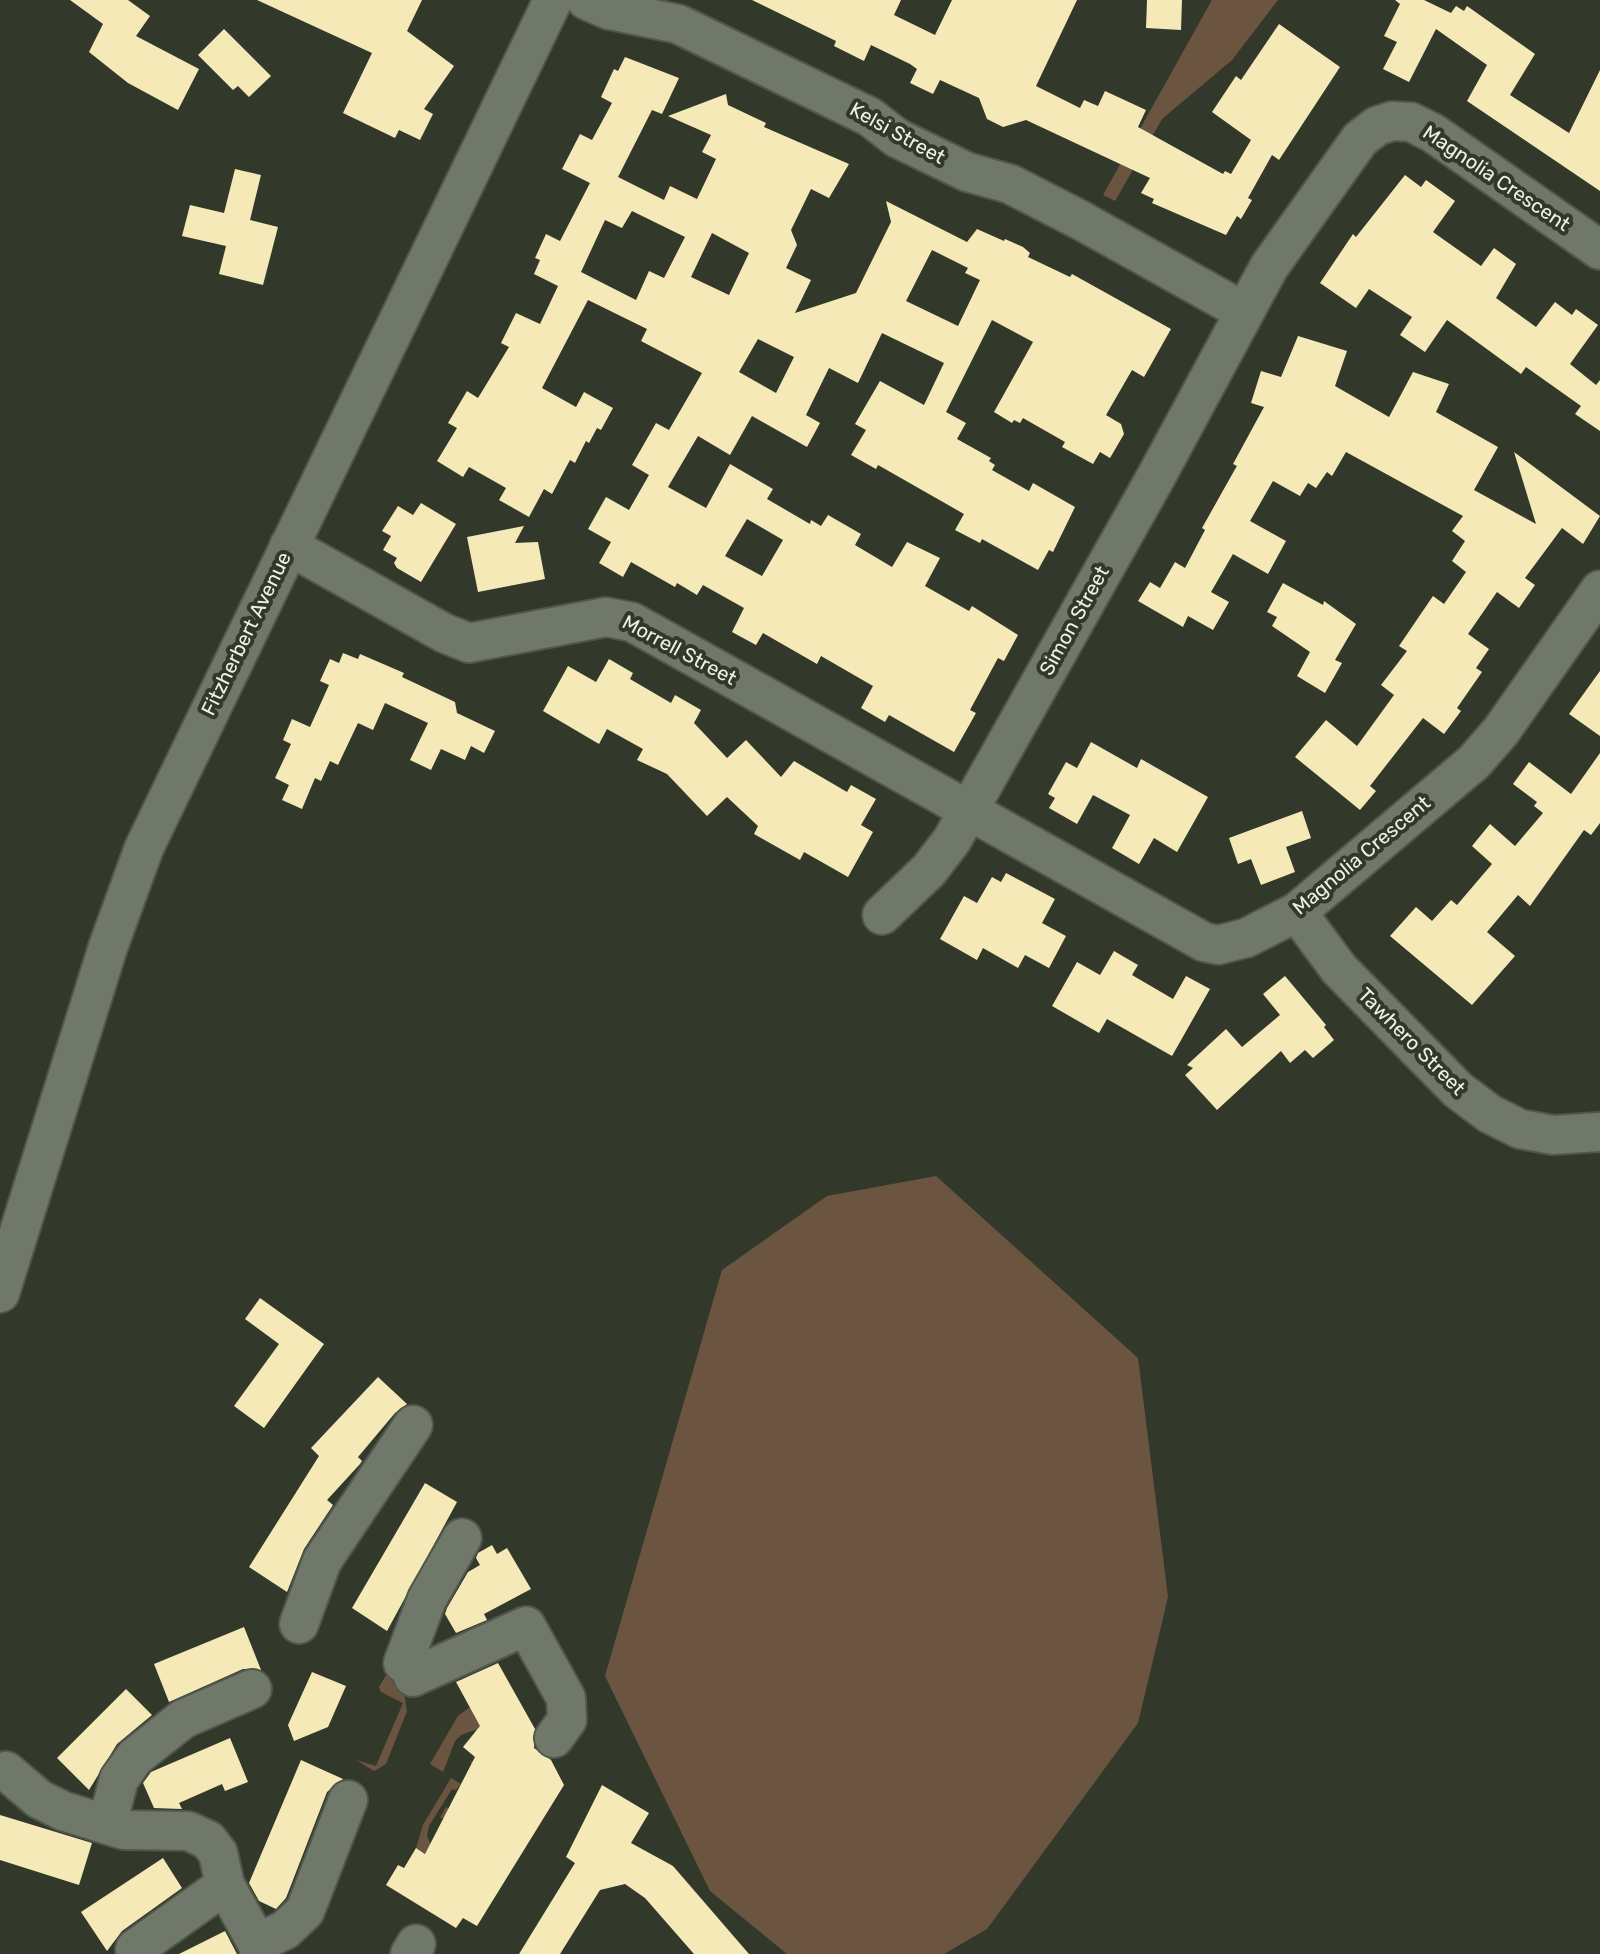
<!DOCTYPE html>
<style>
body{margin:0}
canvas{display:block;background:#32392b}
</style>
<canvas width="1600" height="1954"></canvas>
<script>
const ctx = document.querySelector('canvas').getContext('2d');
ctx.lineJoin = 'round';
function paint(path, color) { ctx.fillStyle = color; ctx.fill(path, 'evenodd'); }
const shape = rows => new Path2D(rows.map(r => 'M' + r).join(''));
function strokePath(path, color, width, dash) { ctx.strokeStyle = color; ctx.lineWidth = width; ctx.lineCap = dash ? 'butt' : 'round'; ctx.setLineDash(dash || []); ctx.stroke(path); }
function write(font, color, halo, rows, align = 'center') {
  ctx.font = font + ' Rubik,sans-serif'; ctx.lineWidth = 8; ctx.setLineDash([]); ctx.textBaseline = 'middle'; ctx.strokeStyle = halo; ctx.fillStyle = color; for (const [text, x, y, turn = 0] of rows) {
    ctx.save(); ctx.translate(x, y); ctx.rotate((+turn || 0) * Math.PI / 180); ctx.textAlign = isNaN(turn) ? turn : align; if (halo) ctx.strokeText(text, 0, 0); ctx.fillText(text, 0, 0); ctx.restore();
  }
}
const green = shape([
 [1212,0,1278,0,1232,60,1162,119,1115,201,1103,195],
 [936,1176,1138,1358,1168,1597,1138,1723,987,1929,944,1954,787,1954,710,1891,605,1676,722,1270,827,1196],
 [388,1672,403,1686,407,1711,386,1764,374,1771,356,1760,376,1766,403,1703,381,1692,379,1687],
 [470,1707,511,1783,470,1763,474,1760,494,1769,480,1733,475,1730,461,1735,455,1741,443,1772,430,1764,458,1716],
 [451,1778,461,1784,456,1790,452,1789,429,1826,427,1835,433,1852,449,1818,440,1818,446,1807,482,1829,456,1872,416,1848,423,1825]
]);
const building = shape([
 [70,0,128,0,150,16,136,36,199,69,178,110,128,83,89,52,103,24],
 [257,0,422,0,407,31,454,66,424,109,433,114,420,140,399,130,395,138,343,113,372,53],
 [752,0,901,0,894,15,935,35,952,0,1077,0,1036,86,1080,108,1084,100,1098,106,1105,91,1146,110,1138,127,1223,174,1225,171,1231,174,1251,140,1212,112,1236,76,1241,80,1279,24,1340,67,1279,160,1272,155,1248,198,1252,200,1241,219,1237,216,1226,235,1152,203,1154,199,1141,193,1150,178,1026,120,1003,127,987,119,979,98,940,80,933,94,910,83,917,69,910,64,871,45,864,61,834,46,836,41],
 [1147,0,1182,0,1181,30,1146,28],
 [1395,0,1424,0,1451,13,1456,6,1464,11,1467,6,1535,54,1510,95,1569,133,1600,70,1600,191,1467,101,1487,65,1436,29,1409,82,1383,69,1397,42,1384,36,1400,4],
 [224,29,271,76,249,97,238,86,233,90,198,55],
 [625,57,679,78,662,114,652,110,618,177,664,200,670,186,697,199,716,159,702,152,711,135,668,116,726,94,728,105,766,123,764,127,849,164,829,198,811,189,791,230,797,245,786,268,811,280,795,313,856,293,891,222,886,201,967,242,977,229,1004,241,1005,239,1023,247,1030,253,1028,257,1070,277,1072,274,1171,329,1144,377,1132,370,1106,415,1121,424,1124,434,1110,458,1100,452,1093,464,1062,447,1065,442,1023,418,1020,423,1014,420,1012,423,994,412,1033,342,992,320,946,412,966,423,957,439,991,458,989,461,995,465,992,470,1029,491,1033,483,1075,507,1053,552,1049,550,1038,570,982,539,980,543,955,530,964,514,878,465,876,469,851,455,866,430,855,424,880,381,924,405,944,363,882,333,858,383,829,368,806,415,820,423,807,447,752,416,730,455,698,436,668,487,706,508,730,464,773,489,767,499,810,524,811,520,821,526,828,515,861,534,855,545,892,567,907,542,940,558,925,586,969,611,972,606,1018,635,1004,661,998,658,970,710,976,713,954,752,889,715,885,722,861,708,873,686,821,656,817,664,763,633,756,645,732,632,744,608,703,585,697,595,677,583,675,587,631,562,623,577,599,563,611,542,588,529,606,497,629,510,649,475,632,465,656,423,669,430,702,373,641,341,647,329,588,300,542,388,576,407,584,392,613,408,601,430,597,428,589,443,586,441,575,463,570,460,552,494,544,489,529,517,499,500,506,488,469,467,463,477,437,461,457,428,448,423,467,391,478,398,509,347,501,343,516,313,540,324,558,286,534,274,540,260,535,258,546,234,560,241,590,183,562,169,580,134,592,140,612,103,601,97,614,69,618,71],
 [632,211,685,237,664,278,649,271,636,300,581,272,605,220,622,228],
 [712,233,749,253,729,295,691,277],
 [932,250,968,268,965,273,980,280,958,326,906,301],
 [758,339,794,357,776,393,739,372],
 [747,519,783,540,762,576,725,556],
 [235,169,261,175,250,220,278,227,263,285,219,274,226,246,182,236,190,205,224,213],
 [1405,175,1421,187,1426,180,1455,201,1433,232,1481,266,1494,248,1516,264,1496,298,1536,327,1555,302,1572,315,1576,309,1598,325,1570,364,1596,385,1600,380,1600,431,1575,414,1581,406,1526,367,1521,374,1447,320,1425,352,1400,335,1412,317,1369,289,1356,308,1320,283,1353,234,1356,237],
 [1298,336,1347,351,1335,386,1389,417,1413,372,1449,384,1436,412,1498,447,1474,490,1536,524,1514,452,1600,516,1583,544,1562,528,1525,578,1535,585,1519,608,1497,592,1468,634,1489,649,1476,668,1482,672,1457,708,1461,711,1444,734,1423,718,1370,786,1376,791,1360,810,1295,757,1326,720,1357,746,1394,695,1381,685,1407,651,1399,646,1433,596,1444,604,1466,572,1452,561,1465,541,1452,531,1463,516,1346,452,1332,476,1327,472,1316,488,1308,483,1300,496,1273,481,1250,521,1286,541,1268,574,1233,554,1211,592,1229,602,1213,630,1188,616,1183,627,1138,601,1150,582,1160,588,1175,562,1185,568,1205,530,1202,528,1234,471,1237,466,1233,464,1264,407,1251,403,1261,371,1281,377],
 [421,503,456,524,421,582,397,568,394,563,397,558,383,550,391,536,382,531,398,506,413,515],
 [524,526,515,543,538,542,545,579,478,592,467,537],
 [1283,583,1323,605,1324,601,1356,624,1335,660,1342,663,1325,693,1297,676,1310,652,1272,626,1277,617,1267,612],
 [343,653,358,659,360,654,404,673,402,677,455,702,457,713,495,731,484,753,471,746,465,760,441,749,431,770,410,760,428,723,385,703,373,730,358,723,338,765,330,761,321,781,315,778,302,809,282,800,289,785,275,778,291,744,283,740,292,719,310,727,329,685,320,681,330,659,339,663],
 [609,659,633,673,630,679,671,703,675,695,701,710,694,723,727,758,746,740,781,777,794,761,847,792,851,785,876,799,861,825,873,832,848,877,804,852,800,860,754,834,758,826,727,797,707,816,667,774,637,760,643,749,607,729,599,744,543,711,568,666,596,682],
 [1600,671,1600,736,1569,714],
 [1091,742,1137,768,1141,759,1208,797,1177,852,1154,838,1139,864,1112,848,1130,815,1093,795,1077,824,1049,808,1055,798,1048,794,1066,762,1077,768],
 [1600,753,1600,823,1591,835,1584,830,1530,906,1518,895,1487,932,1515,956,1472,1005,1390,936,1416,907,1432,921,1451,900,1457,905,1492,864,1472,846,1490,824,1515,846,1543,813,1534,806,1537,802,1513,784,1529,762,1571,794],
 [1302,811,1311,838,1286,847,1295,872,1261,885,1251,859,1238,864,1229,838],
 [1006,873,1055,899,1042,923,1066,936,1049,968,1025,955,1018,968,983,948,977,960,940,939,964,896,977,903,992,877,1001,882],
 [1114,951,1138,965,1132,975,1173,999,1186,976,1210,989,1172,1056,1107,1019,1099,1033,1052,1006,1077,962,1100,975],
 [1285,976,1326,1025,1324,1027,1334,1040,1313,1058,1305,1050,1290,1063,1281,1051,1217,1110,1185,1075,1193,1068,1187,1065,1226,1029,1242,1047,1280,1015,1263,994],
 [260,1298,324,1344,264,1428,234,1406,279,1344,245,1319],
 [378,1377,407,1404,395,1413,358,1457,362,1461,360,1464,327,1500,333,1505,304,1549,287,1592,249,1567,319,1456,311,1448],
 [425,1483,457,1502,387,1631,352,1608],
 [492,1545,497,1554,507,1548,531,1589,484,1614,487,1620,456,1633,445,1614,447,1608,468,1572,480,1565,476,1558,478,1553],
 [244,1627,261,1670,243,1669,169,1702,154,1664],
 [498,1663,535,1729,534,1748,551,1760,564,1785,477,1926,463,1918,456,1928,386,1885,398,1865,404,1868,416,1848,425,1854,475,1757,463,1747,480,1726,456,1682],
 [312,1672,346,1686,328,1727,294,1741,288,1725],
 [126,1689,152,1715,117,1744,89,1790,57,1758],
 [230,1738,248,1782,225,1791,222,1784,179,1803,182,1809,154,1808,143,1783,151,1772],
 [301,1760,343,1779,327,1792,286,1898,276,1909,259,1901,249,1883],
 [602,1785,649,1813,631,1843,673,1866,749,1954,694,1954,645,1898,625,1884,600,1890,560,1954,519,1954,575,1863,566,1857],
 [0,1815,92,1843,79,1885,0,1860],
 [163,1858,182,1888,122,1931,107,1951,81,1912],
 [225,1931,237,1954,179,1954]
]);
const minor = shape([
 [586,0,609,10,678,24,870,117,897,138,967,172,1010,184,1082,221,1243,311],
 [289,546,444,633,469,643,606,617,632,622,1204,942,1218,945,1246,938,1297,912,1474,762,1501,731,1600,590],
 [1297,912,1339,969,1458,1090,1490,1114,1520,1129,1553,1135,1600,1132],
 [882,915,929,870,952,840,1157,475,1269,267,1360,139,1377,126,1392,121,1411,122,1433,133,1600,250],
 [0,1293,108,947,144,848,553,0],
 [299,1624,322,1561,413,1425],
 [403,1663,427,1599,462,1538],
 [413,1677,526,1626,566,1698,567,1720,554,1738],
 [6,1771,39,1799,63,1811,124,1830,188,1831,208,1840,218,1853,225,1885,257,1943,260,1954],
 [107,1825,119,1779,135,1757,183,1719,252,1689],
 [257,1943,285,1930,305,1911,348,1800],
 [135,1949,225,1885],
 [410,1954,416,1944]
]);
const streetNames = [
 ["Kelsi Street",897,134,29],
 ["Magnolia Crescent",1496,179,34],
 ["Simon Street",1075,621,-61],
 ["Fitzherbert Avenue",247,634,-64],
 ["Morrell Street",679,651,28],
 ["Magnolia Crescent",1362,856,-40],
 ["Tawhero Street",1411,1042,45]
];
paint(green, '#6b5540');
paint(building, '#f4e9b7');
strokePath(minor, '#50574b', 42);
strokePath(minor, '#6f7869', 38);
write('20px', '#edf2e9', '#32392b', streetNames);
</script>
